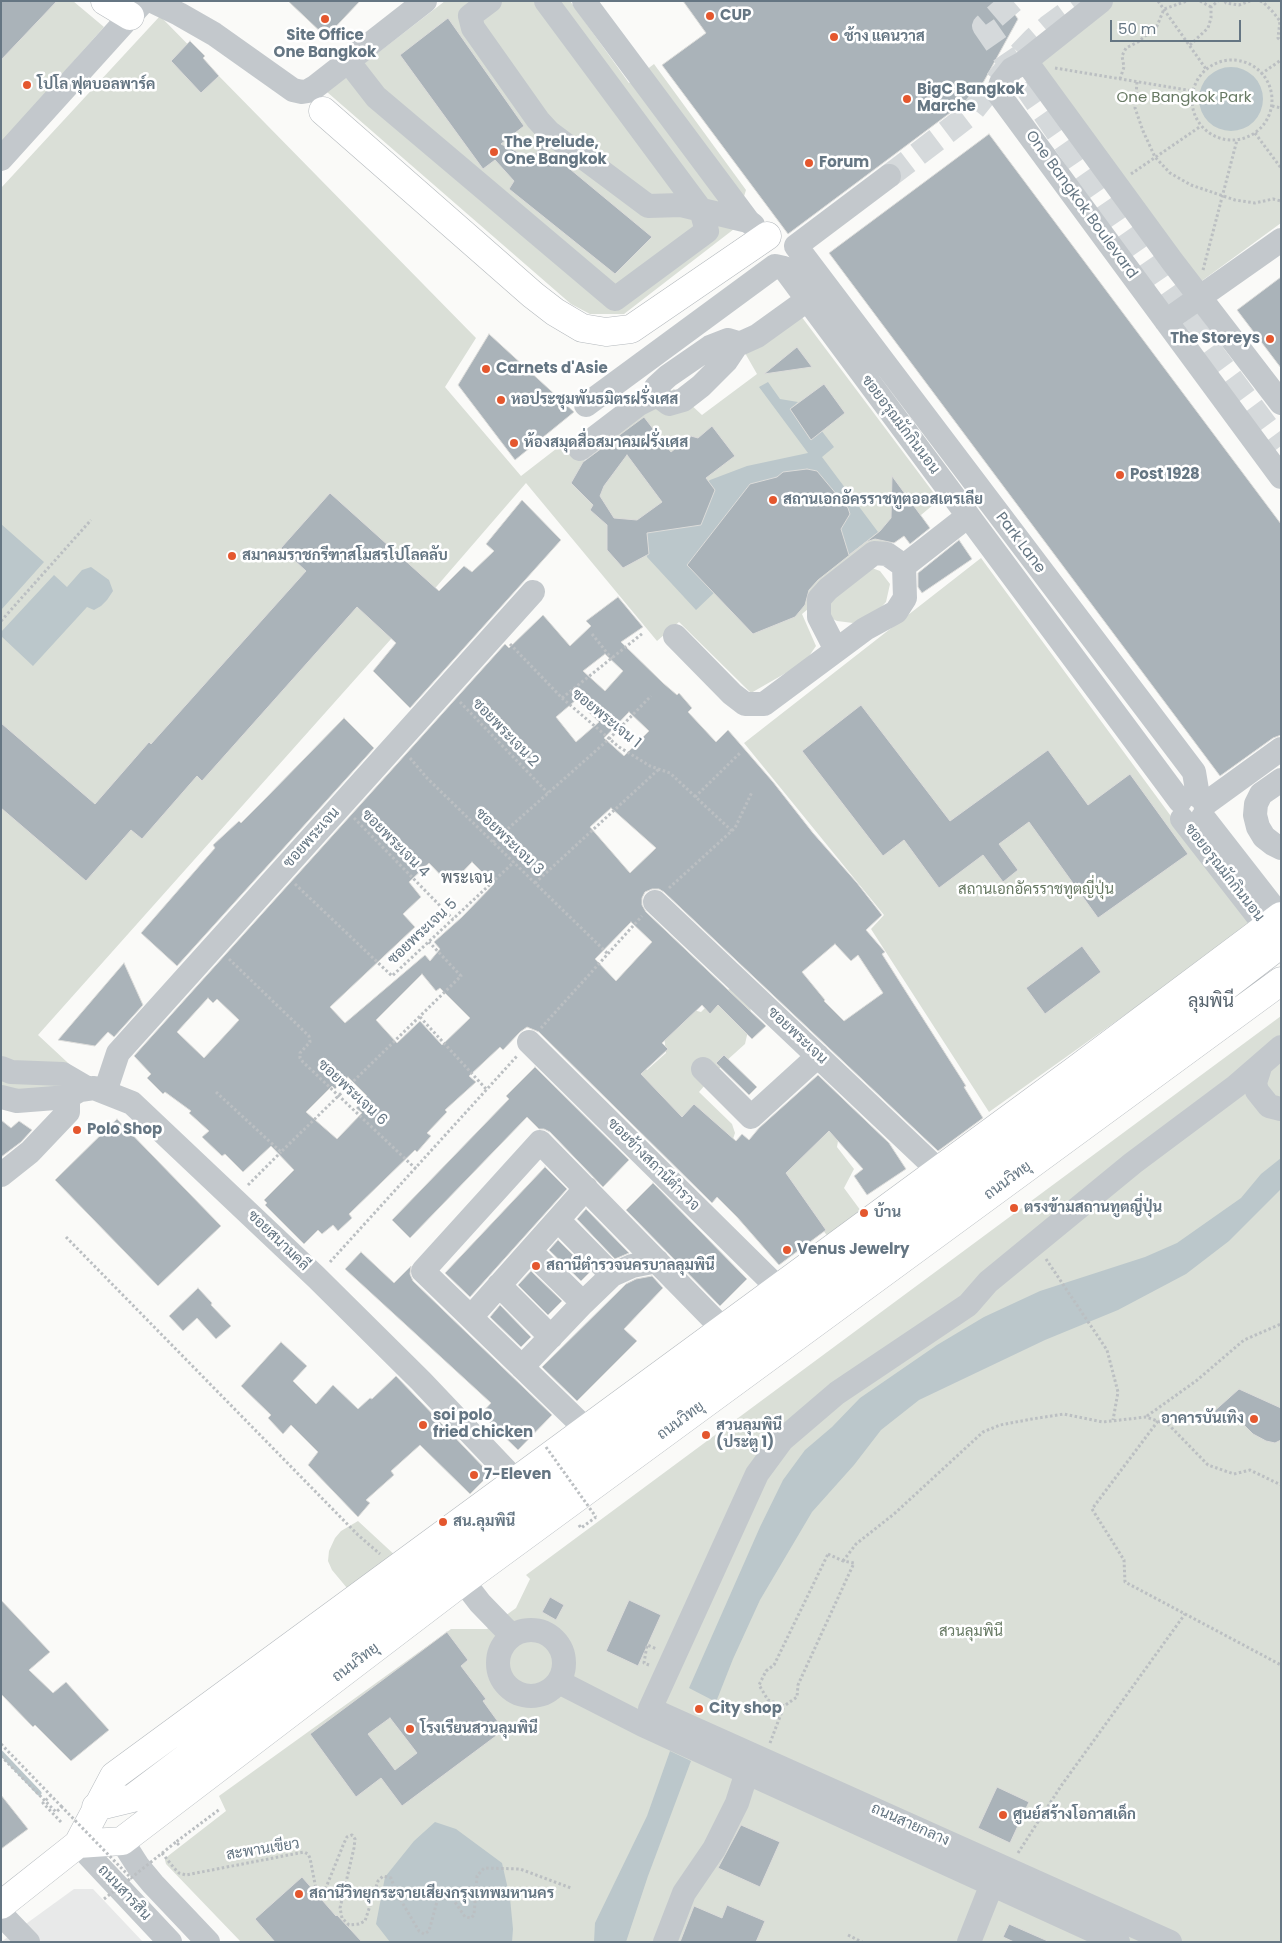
<!DOCTYPE html>
<meta charset="utf-8">
<style>
body{margin:0}
#map{position:relative;width:1282px;height:1943px;overflow:hidden;background:#fafaf8;font-family:Poppins,sans-serif}
canvas{display:block}
.frame{position:absolute;inset:0;border:2px solid #657683;pointer-events:none}
.scale{position:absolute;left:1110px;top:20px;width:131px;height:22px;box-sizing:border-box;border:2px solid #657683;border-top:0;padding-left:6px;font-size:15px;line-height:18px;white-space:nowrap;color:#657683;-webkit-text-stroke:4px #fff;paint-order:stroke}
</style>
<div id="map">
<canvas width="1282" height="1943"></canvas>
<div class="frame"></div>
<div class="scale">50 m</div>
</div>
<script>
const ctx = document.querySelector('canvas').getContext('2d');
ctx.lineJoin = 'round';
function paint(path, color) { ctx.fillStyle = color; ctx.fill(path, 'evenodd'); }
const shape = rows => new Path2D(rows.map(r => 'M' + r).join(''));
function strokePath(path, color, width, dash) { ctx.strokeStyle = color; ctx.lineWidth = width; ctx.lineCap = dash ? 'butt' : 'round'; ctx.setLineDash(dash || []); ctx.stroke(path); }
function write(font, color, halo, rows, align = 'center') {
  ctx.font = font + ' Poppins,Sarabun,sans-serif'; ctx.lineWidth = 5; ctx.setLineDash([]); ctx.textBaseline = 'middle'; ctx.strokeStyle = halo; ctx.fillStyle = color; for (const [text, x, y, turn = 0] of rows) {
    ctx.save(); ctx.translate(x, y); ctx.rotate((+turn || 0) * Math.PI / 180); ctx.textAlign = isNaN(turn) ? turn : align; if (halo) ctx.strokeText(text, 0, 0); ctx.fillText(text, 0, 0); ctx.restore();
  }
}
const built = shape([
 [74,1889,93,1889,143,1942,1,1942]
]);
const green = shape([
 [1,1,73,1,104,27,1,143],
 [445,1,570,1,629,83,654,64,746,190,734,229,624,314,590,314,571,304,327,92],
 [1114,1,1281,1,1281,223,1199,283,1035,59],
 [160,16,476,338,445,387,521,476,565,442,585,461,674,389,702,415,757,374,745,353,801,316,939,500,802,614,816,646,805,662,751,693,679,622,657,641,526,483,399,630,38,1035,81,1075,66,1089,31,1095,1,1088,1,188],
 [981,558,1251,925,989,1112,871,929,884,915,744,743],
 [872,568,880,571,890,584,886,602,875,614,853,623,837,621,824,615,829,598],
 [739,986,750,998,751,1018,745,1044,725,1062,699,1092,732,1124,735,1133,732,1142,689,1137,626,1059,632,1057,647,1070,666,1053,664,1036,689,1009,701,1012,721,992],
 [1281,1016,1281,1942,241,1942,166,1864,165,1860,168,1856,226,1811,219,1796,451,1629,487,1629,516,1608,530,1579,526,1575],
 [824,1106,840,1129,837,1147,854,1169,844,1188,861,1211,829,1238,785,1181,778,1160],
 [358,1521,398,1558,347,1588,332,1570,328,1561,329,1551,335,1538,341,1531]
]);
const water = shape([
 '1199 99a32 32 0 1 1 64 0a32 32 0 1 1-64 0Z',
 [768,382,780,399,798,402,790,409,810,439,821,430,834,447,822,457,878,532,818,579,717,590,696,610,647,557,643,527,710,480,747,466,808,453,759,387],
 [1,524,44,562,1,610],
 [91,567,109,580,113,591,107,600,101,606,94,610,87,607,33,666,1,636,1,632,54,575,67,587,82,570],
 [1281,1158,1281,1189,1229,1241,1186,1274,1118,1310,1045,1340,919,1400,881,1430,854,1465,812,1512,760,1600,733,1659,716,1702,689,1688,760,1527,783,1480,805,1450,832,1427,860,1398,937,1345,984,1317,1040,1291,1145,1257,1177,1243,1241,1198,1261,1174],
 [670,1751,691,1761,648,1876,626,1942,594,1942,595,1923,647,1816],
 [435,1822,456,1829,502,1863,510,1898,513,1929,512,1942,390,1942,376,1924,385,1877,414,1841]
]);
const stream = shape([
 [1,1753,39,1793]
]);
const building = shape([
 [1,1,57,1,1,60,1,1],
 [288,1,360,1,326,37,288,1],
 [683,1,1005,1,1018,19,978,92,788,234,662,65,706,33,683,1],
 [448,18,524,126,501,144,532,159,541,145,652,237,615,274,509,189,514,181,495,160,483,169,400,55,448,18],
 [190,41,205,56,203,58,219,76,201,93,171,61,190,41],
 [989,134,1281,524,1281,735,1273,738,1220,776,829,253,989,134],
 [1281,277,1281,368,1237,310,1281,277],
 [489,334,574,412,515,460,458,385,489,334],
 [797,347,812,367,764,374,797,347],
 [824,384,845,413,811,440,790,409,824,384],
 [644,417,671,452,691,436,698,438,712,426,735,456,706,478,715,490,701,525,647,533,649,554,623,568,607,550,607,525,590,510,593,505,571,483,583,462,644,417],
 [627,455,662,502,637,520,614,518,600,496,604,486,627,455],
 [807,469,817,471,848,508,850,514,841,529,849,555,866,542,818,580,809,590,805,605,795,617,753,634,687,565,750,484,777,477,783,472,807,469],
 [892,476,930,528,910,544,904,536,894,543,875,539,866,542,880,531,891,518,892,476],
 [330,493,439,591,464,566,472,572,494,551,486,544,522,500,561,540,410,708,373,671,396,643,357,607,202,781,197,776,142,839,131,830,86,881,1,808,1,723,95,804,149,742,151,744,306,571,281,548,330,493],
 [959,540,972,559,922,593,918,587,918,573,959,540],
 [618,597,643,627,621,642,663,683,677,695,679,693,692,708,688,712,716,742,728,730,773,782,813,833,857,883,882,915,866,930,885,952,882,954,966,1086,964,1087,983,1118,938,1151,664,892,659,889,652,889,645,892,642,898,642,905,646,912,766,1026,752,1039,718,1005,710,1014,702,1005,662,1043,668,1049,641,1074,682,1117,694,1104,736,1141,742,1134,749,1140,759,1128,818,1075,889,1143,906,1169,867,1195,854,1176,863,1169,829,1131,786,1173,826,1230,779,1265,737,1217,717,1197,712,1203,539,1032,527,1027,520,1032,503,1050,500,1047,469,1076,476,1082,445,1110,447,1112,427,1133,431,1136,417,1152,415,1150,349,1214,352,1218,338,1231,333,1225,322,1234,318,1230,304,1244,265,1205,267,1203,264,1200,294,1170,271,1146,243,1172,225,1154,222,1156,202,1137,209,1131,189,1113,191,1111,165,1092,163,1094,147,1078,151,1074,134,1056,505,644,509,648,543,615,570,646,591,626,586,621,618,597],
 [605,654,623,671,605,691,583,671,605,654],
 [576,700,599,722,576,742,556,717,576,700],
 [629,712,649,731,624,756,604,738,629,712],
 [611,808,656,848,630,873,590,827,611,808],
 [472,862,494,884,462,917,434,942,440,949,430,961,425,955,345,1023,330,1007,415,927,403,914,421,897,409,882,429,863,450,885,472,862],
 [631,922,652,942,616,981,595,959,631,922],
 [835,944,851,961,858,955,883,993,844,1021,824,1001,825,1000,802,972,835,944],
 [422,974,436,991,440,988,470,1018,442,1045,420,1021,397,1043,376,1020,422,974],
 [208,998,213,1003,217,999,239,1020,204,1058,177,1032,208,998],
 [348,1077,367,1096,356,1108,362,1113,337,1139,306,1112,332,1086,335,1089,348,1077],
 [861,705,950,821,1048,750,1088,805,1130,774,1188,854,1098,918,1029,822,999,844,1018,870,1003,882,983,855,939,888,904,840,883,856,802,751,861,705],
 [344,718,374,748,177,966,141,933,215,848,213,845,239,821,241,823,264,800,344,718],
 [1082,946,1101,972,1045,1014,1026,988,1082,946],
 [124,963,143,1005,114,1037,108,1032,95,1046,58,1040,124,963],
 [724,1055,757,1087,749,1095,716,1063,724,1055],
 [535,1067,629,1160,603,1187,550,1132,544,1129,539,1129,527,1117,410,1238,392,1220,509,1099,506,1096,535,1067],
 [117,1119,221,1226,158,1286,55,1180,117,1119],
 [1,1120,11,1128,19,1121,32,1130,21,1142,1,1157,1,1120],
 [545,1167,567,1189,470,1297,445,1273,545,1167],
 [653,1183,747,1279,720,1306,626,1210,653,1183],
 [586,1209,629,1253,615,1259,577,1219,586,1209],
 [558,1240,590,1272,581,1281,549,1250,558,1240],
 [361,1252,394,1283,411,1266,410,1274,413,1281,552,1415,518,1450,481,1414,491,1403,345,1269,361,1252],
 [531,1271,562,1301,548,1315,518,1285,531,1271],
 [652,1276,663,1288,624,1329,637,1341,577,1401,542,1367,626,1284,636,1279,652,1276],
 [198,1288,212,1303,211,1305,231,1326,216,1339,197,1318,183,1331,169,1316,198,1288],
 [500,1305,531,1337,521,1347,490,1317,500,1305],
 [281,1342,307,1366,293,1381,316,1404,333,1385,358,1409,370,1398,372,1399,396,1376,490,1474,470,1494,420,1445,391,1471,394,1475,366,1500,370,1503,358,1517,308,1465,318,1452,291,1425,283,1434,268,1418,271,1415,241,1386,281,1342],
 [1239,1389,1281,1408,1281,1440,1275,1443,1266,1441,1253,1434,1244,1425,1211,1414,1239,1389],
 [550,1597,564,1605,556,1620,542,1612,550,1597],
 [1,1600,50,1652,29,1670,53,1693,66,1682,109,1730,71,1761,35,1725,33,1727,1,1694,1,1600],
 [629,1600,661,1615,638,1666,606,1651,629,1600],
 [447,1632,468,1660,461,1666,486,1699,483,1701,504,1730,402,1806,381,1778,356,1797,310,1734,447,1632],
 [390,1718,417,1753,395,1770,368,1734,390,1718],
 [997,1787,1029,1802,1010,1843,978,1828,997,1787],
 [1,1795,28,1829,1,1849,1,1795],
 [741,1825,780,1842,760,1887,718,1868,741,1825],
 [302,1877,336,1916,337,1915,362,1942,275,1942,255,1919,302,1877],
 [727,1905,765,1921,756,1942,680,1942,694,1906,722,1918,727,1905],
 [1009,1924,1050,1942,1014,1942,1003,1937,1009,1924]
]);
const minorTunnel = shape([
 [1013,1,984,26,1179,308,1281,446],
 [889,176,969,115,1011,63,1034,39,1048,27,1083,1]
]);
const path = shape([
 [1158,1,1206,69],
 [1200,1,1211,7],
 [1225,1,1226,3,1239,5,1250,1],
 [1260,1,1263,2,1273,12,1280,21,1278,38,1281,41],
 [1190,45,1208,28,1211,18,1211,7,1218,1],
 '1192 100a40 40 0 1 1 80 0a40 40 0 1 1-80 0Z',
 [1055,68,1193,91],
 [1261,74,1281,60],
 [1120,79,1124,67,1122,56,1126,48,1138,42,1157,26,1164,9,1187,1],
 [1137,82,1135,108,1143,131,1155,157,1170,173,1191,185,1235,200,1255,203,1273,199,1281,201],
 [1272,106,1281,108],
 [1255,133,1281,168],
 [1131,174,1201,126],
 [1203,270,1237,140],
 [1,621,91,520],
 [592,634,612,659],
 [510,644,562,698,619,747,650,766,670,773,732,831],
 [562,698,643,633],
 [460,702,548,793],
 [410,758,427,778,608,954],
 [695,797,740,753],
 [354,818,453,919],
 [493,842,609,739,651,696],
 [535,883,659,769],
 [295,884,392,976,514,862],
 [669,888,735,828,752,792],
 [229,959,309,1036,310,1042,300,1053,300,1058,303,1062,416,1169],
 [420,1017,487,1090],
 [541,1028,642,916],
 [216,1092,281,1152,461,976,429,942],
 [248,1185,281,1152],
 [66,1237,358,1535,380,1554],
 [1046,1259,1107,1350,1118,1392,1113,1420],
 [330,1262,517,1056],
 [1147,1416,1196,1381,1244,1340,1281,1324],
 [1158,1421,1092,1509,1124,1560,1125,1582,1281,1665],
 [579,1525,581,1528,596,1517],
 [828,1554,843,1561,854,1563,802,1676,798,1685,797,1697,784,1706,768,1700,759,1685,766,1671,774,1665,828,1554],
 [843,1561,856,1544,894,1514,983,1432,1000,1425,1032,1419,1064,1414,1103,1422,1146,1417,1169,1425,1208,1465,1234,1474,1250,1470,1281,1485],
 [649,1665,644,1663,647,1645,657,1649],
 [770,1743,784,1706],
 [1,1744,62,1807],
 [51,1795,43,1803,61,1822],
 [179,1845,176,1842,220,1809],
 [162,1853,174,1868,179,1873,186,1875,304,1852,308,1854,310,1858,316,1889,320,1891,325,1890,344,1843,347,1837,352,1835,355,1839,354,1848,340,1908,342,1918,349,1925,359,1924,365,1921,378,1881,383,1876,391,1878,396,1892,419,1931,424,1934,429,1931,439,1894,444,1890,449,1893,465,1917,471,1918,474,1915,477,1876,484,1868,520,1869,571,1888],
 [1018,1853,1061,1786,1185,1614],
 [848,1935,862,1942]
]);
const minor = shape([
 [152,1,179,14,214,34,293,90,302,92,308,91,315,87,425,1],
 [490,1,470,16,473,28,538,120,549,132,648,206,681,205,748,221],
 [584,1,748,221,753,225],
 [348,61,376,97,615,299,707,231,701,210,546,1],
 [1023,63,1101,1],
 [1,159,142,3],
 [796,246,1194,772,1198,796],
 [796,246,889,176],
 [1166,321,1281,240],
 [728,340,738,343,726,361,701,386,683,400,669,404,657,395,656,387,668,376,710,347,728,340],
 [737,345,757,336,807,300],
 [1281,403,1172,261,1031,68,1023,63,1012,69,1001,83,998,93,1281,477],
 [586,405,775,266,784,268,1180,801],
 [580,449,639,404,657,395],
 [904,566,968,516],
 [675,636,732,694,745,704,764,704,865,629,896,612,905,598,904,566,887,554,874,553,828,589,819,599,819,617,836,650],
 [1281,780,1261,794,1256,804,1255,815,1258,827,1264,837,1273,844,1281,848],
 [1205,804,1281,749],
 [1203,817,1280,916],
 [1182,819,1266,927],
 [655,902,938,1170],
 [529,1042,778,1288],
 [1260,1067,1255,1083,1257,1091,1269,1106,1281,1109],
 [1,1068,11,1072,63,1074,87,1088],
 [703,1069,751,1117,818,1056],
 [105,1092,118,1053,533,592],
 [1,1097,17,1101,68,1097,80,1090,94,1088,132,1103,316,1277,421,1381,516,1481],
 [1,1175,30,1152,68,1112,68,1097],
 [558,1220,612,1275],
 [530,1251,583,1303],
 [499,1285,551,1337],
 [471,1317,586,1188],
 [522,1367,583,1303,612,1275,632,1266,657,1261],
 [586,1429,423,1271,540,1142,722,1328],
 [463,1581,480,1603,511,1635],
 '498 1663a33 33 0 1 1 66 0a33 33 0 1 1-66 0Z',
 [559,1682,643,1725,1118,1942],
 [122,1841,138,1866,153,1884,208,1942],
 [78,1844,170,1942],
 [1,1914,28,1942],
 [665,1942,684,1893,714,1849,737,1803,747,1772,756,1759],
 [969,1942,992,1884],
 [1170,1942,650,1709,757,1474,782,1440,837,1393,968,1305,988,1282,1133,1163,1236,1086,1281,1047]
]);
const major = shape([
 [96,1807,133,1798,448,1560,1153,1042,1281,944],
 [78,1844,122,1841,463,1581,1281,981],
 [1,1905,78,1844,114,1776,1074,1071,1281,916]
]);
const highway = shape([
 [105,1,130,16],
 [323,111,533,295,555,312,582,328,606,332,631,329,767,236]
]);
const pathBridge = shape([
 [546,1447,596,1517],
 [1,1756,56,1812,62,1807,131,1878,176,1842],
 [104,1899,131,1878]
]);
const markers = [
 [710,16,5,"#e4572e"],
 [325,19,5,"#e4572e"],
 [834,37,5,"#e4572e"],
 [27,85,5,"#e4572e"],
 [907,99,5,"#e4572e"],
 [494,152,5,"#e4572e"],
 [809,163,5,"#e4572e"],
 [1270,339,5,"#e4572e"],
 [486,369,5,"#e4572e"],
 [501,400,5,"#e4572e"],
 [514,443,5,"#e4572e"],
 [1120,475,5,"#e4572e"],
 [773,500,5,"#e4572e"],
 [232,556,5,"#e4572e"],
 [77,1130,5,"#e4572e"],
 [1014,1208,5,"#e4572e"],
 [864,1213,5,"#e4572e"],
 [787,1250,5,"#e4572e"],
 [536,1266,5,"#e4572e"],
 [1254,1419,5,"#e4572e"],
 [423,1425,5,"#e4572e"],
 [706,1435,5,"#e4572e"],
 [474,1475,5,"#e4572e"],
 [443,1522,5,"#e4572e"],
 [699,1709,5,"#e4572e"],
 [410,1729,5,"#e4572e"],
 [1003,1815,5,"#e4572e"],
 [299,1894,5,"#e4572e"]
];
const poiNames = [
 ["CUP",720,16],
 ["Site Office",325,36,"center"],
 ["One Bangkok",325,53,"center"],
 ["ช้าง แคนวาส",844,37],
 ["โปโล ฟุตบอลพาร์ค",37,85],
 ["BigC Bangkok",917,90],
 ["Marche",917,107],
 ["The Prelude,",504,143],
 ["One Bangkok",504,160],
 ["Forum",819,163],
 ["The Storeys",1260,339,"right"],
 ["Carnets d'Asie",496,369],
 ["หอประชุมพันธมิตรฝรั่งเศส",511,400],
 ["ห้องสมุดสื่อสมาคมฝรั่งเศส",524,443],
 ["Post 1928",1130,475],
 ["สถานเอกอัครราชทูตออสเตรเลีย",783,500],
 ["สมาคมราชกรีฑาสโมสรโปโลคลับ",242,556],
 ["Polo Shop",87,1130],
 ["ตรงข้ามสถานทูตญี่ปุ่น",1024,1208],
 ["บ้าน",874,1213],
 ["Venus Jewelry",797,1250],
 ["สถานีตำรวจนครบาลลุมพินี",546,1266],
 ["soi polo",433,1416],
 ["fried chicken",433,1433],
 ["อาคารบันเทิง",1244,1419,"right"],
 ["สวนลุมพินี",716,1426],
 ["(ประตู 1)",716,1443],
 ["7-Eleven",484,1475],
 ["สน.ลุมพินี",453,1522],
 ["City shop",709,1709],
 ["โรงเรียนสวนลุมพินี",420,1729],
 ["ศูนย์สร้างโอกาสเด็ก",1013,1815],
 ["สถานีวิทยุกระจายเสียงกรุงเทพมหานคร",309,1894]
];
const parkNames = [
 ["One Bangkok Park",1184,98],
 ["สถานเอกอัครราชทูตญี่ปุ่น",1036,890],
 ["สวนลุมพินี",971,1632]
];
const streetNames = [
 ["One Bangkok Boulevard",1081,205,54],
 ["ซอยอรุณมักกินนอน",900,425,53],
 ["Park Lane",1020,543,53],
 ["ซอยพระเจน 1",606,719,39],
 ["ซอยพระเจน 2",505,733,46],
 ["ซอยพระเจน",312,838,-48],
 ["ซอยพระเจน 3",509,842,44],
 ["ซอยพระเจน 4",395,844,45],
 ["ซอยอรุณมักกินนอน",1224,873,52],
 ["ซอยพระเจน 5",423,932,-43],
 ["ซอยพระเจน",797,1036,43],
 ["ซอยพระเจน 6",352,1093,43],
 ["ซอยข้างสถานีตำรวจ",653,1165,45],
 ["ถนนวิทยุ",1008,1181,-36],
 ["ซอยสนามคลี",278,1241,44],
 ["ถนนวิทยุ",681,1421,-36],
 ["ถนนวิทยุ",356,1663,-37],
 ["ถนนสายกลาง",910,1825,24],
 ["สะพานเขียว",263,1850,-9],
 ["ถนนสารสิน",124,1893,47]
];
const neighbourhoodNames = [
 ["พระเจน",467,879]
];
const quarterNames = [
 ["ลุมพินี",1211,1002]
];
paint(built, '#e8e9e9');
paint(green, '#dadfd7');
paint(water, '#bbc7cb');
strokePath(stream, '#bbc7cb', 5);
paint(building, '#aab3b9');
strokePath(building, '#dcdcda', 1);
strokePath(minorTunnel, '#d5d9db', 24, [24, 12]);
strokePath(major, '#b5babe', 29);
strokePath(highway, '#b4b9bd', 29);
strokePath(path, '#bbbfc2', 3, [2.5, 2.5]);
strokePath(minor, '#c3c8cc', 24);
strokePath(major, '#fff', 28);
strokePath(highway, '#fff', 28);
strokePath(pathBridge, '#bbbfc2', 3, [2.5, 2.5]);
for (const [x, y, r, color] of markers) { const dot = new Path2D(); dot.arc(x, y, r, 0, 2 * Math.PI); ctx.fillStyle = color; ctx.fill(dot); strokePath(dot, '#fff', 2); }
write('bold 15px', '#657683', '#fff', poiNames, 'left');
write('15px', '#687a64', '#fff', parkNames);
write('15px', '#657683', '#fff', streetNames);
write('16px', '#57646e', '#fff', neighbourhoodNames);
write('18px', '#57646e', '#fff', quarterNames);
</script>
